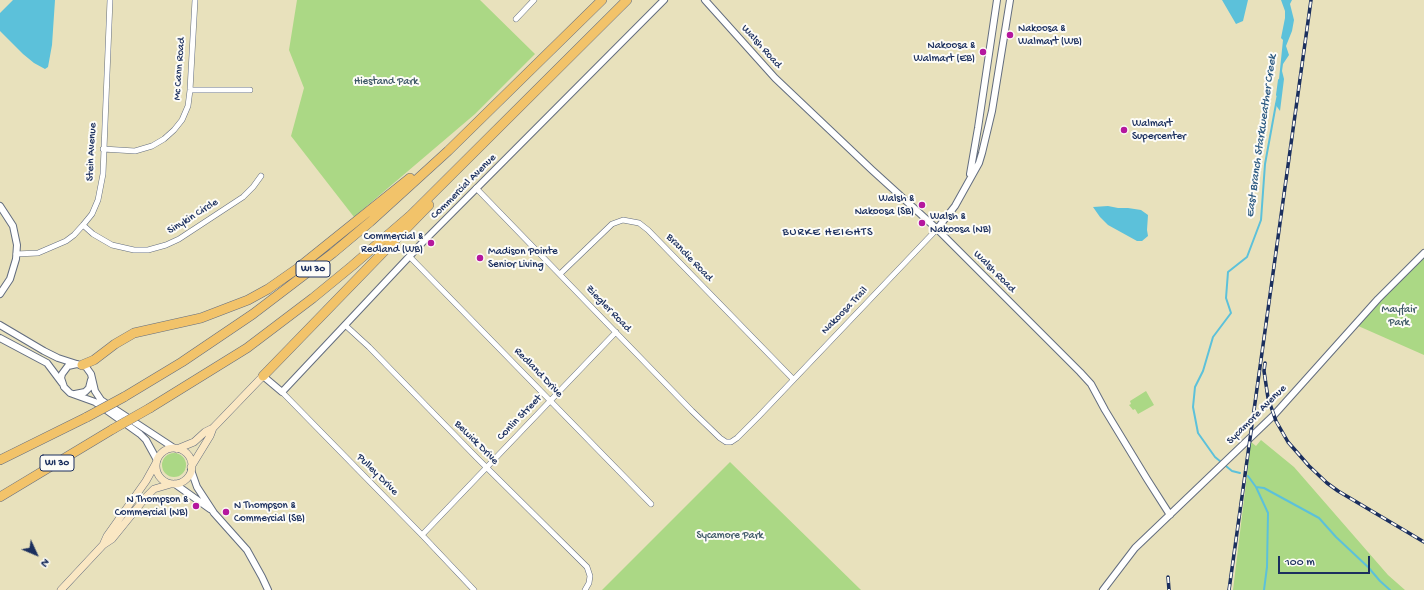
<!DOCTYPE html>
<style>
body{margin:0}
#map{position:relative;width:1424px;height:590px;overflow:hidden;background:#e8e1bc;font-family:"Gochi Hand",sans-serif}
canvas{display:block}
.north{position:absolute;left:16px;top:534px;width:40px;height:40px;-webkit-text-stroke:3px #fdfcf7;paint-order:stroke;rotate:134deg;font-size:11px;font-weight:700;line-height:16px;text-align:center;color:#1b2f5e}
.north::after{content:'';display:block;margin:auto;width:14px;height:18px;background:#1b2f5e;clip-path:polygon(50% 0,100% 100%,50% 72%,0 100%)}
.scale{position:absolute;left:1278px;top:556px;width:92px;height:18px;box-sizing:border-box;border:2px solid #1b2f5e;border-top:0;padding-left:5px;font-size:12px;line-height:14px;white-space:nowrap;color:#1b2f5e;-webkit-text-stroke:3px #fdfcf7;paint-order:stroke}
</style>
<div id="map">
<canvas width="1424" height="590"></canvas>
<div class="north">N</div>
<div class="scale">100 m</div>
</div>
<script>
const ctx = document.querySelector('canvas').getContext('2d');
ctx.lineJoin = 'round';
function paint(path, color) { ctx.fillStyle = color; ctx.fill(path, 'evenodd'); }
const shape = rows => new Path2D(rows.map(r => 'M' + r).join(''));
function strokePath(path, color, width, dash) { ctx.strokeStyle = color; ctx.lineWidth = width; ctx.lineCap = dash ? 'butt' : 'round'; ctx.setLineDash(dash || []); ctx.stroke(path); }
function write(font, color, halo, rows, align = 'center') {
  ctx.font = font + ' "Gochi Hand",sans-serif'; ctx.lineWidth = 4; ctx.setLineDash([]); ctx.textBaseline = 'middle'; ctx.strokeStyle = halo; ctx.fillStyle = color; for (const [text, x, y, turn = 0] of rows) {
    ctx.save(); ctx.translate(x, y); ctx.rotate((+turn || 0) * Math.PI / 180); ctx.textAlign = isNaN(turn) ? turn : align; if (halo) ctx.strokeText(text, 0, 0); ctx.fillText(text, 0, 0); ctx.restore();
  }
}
const green = shape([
 [297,0,480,0,535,54,475,114,354,217,291,136,304,88,289,50],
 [1424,257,1424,355,1356,325],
 [1146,391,1154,405,1138,414,1135,409,1133,410,1129,405,1131,404,1130,401],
 [1261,440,1294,467,1388,575,1405,590,1233,590,1251,442,1256,446],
 '162 465a12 12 0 1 1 24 0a12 12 0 1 1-24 0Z',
 [730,462,861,590,602,590]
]);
const water = shape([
 [13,0,55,0,52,45,48,67,45,69,34,63,23,54,0,31,0,13],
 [1222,0,1248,0,1243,21,1236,24],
 [1281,0,1292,0,1290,4,1294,20,1292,31,1286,46,1289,55,1283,64,1282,71,1284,79,1280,111,1275,104,1278,89,1283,40,1281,38,1285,18,1285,11],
 [1108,206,1118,208,1128,208,1141,210,1148,215,1147,230,1148,236,1142,241,1137,241,1108,225,1100,217,1093,207]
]);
const stream = shape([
 [1277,95,1279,80],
 [1240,473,1232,471,1215,457,1198,433,1193,407,1195,387,1203,371,1213,337,1231,313,1226,298,1228,272,1247,257,1261,220,1265,164,1276,104],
 [1248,476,1256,487,1268,513,1267,567,1264,590],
 [1256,487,1264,488,1319,518,1336,537,1368,567,1380,581,1390,590]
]);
const minor = shape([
 [516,19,534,0],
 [190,90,250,90],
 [103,149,135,151,152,146,164,139,174,130,182,120,188,106,190,90,195,0],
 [476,188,692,411,720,438,726,442,731,442,737,438,758,417,937,229],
 [83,225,93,234,112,245,134,250,148,250,166,245,179,239,243,197,253,187,261,176],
 [16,254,38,253,66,241,74,235,83,225,92,214,98,200,103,174,110,0],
 [410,257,651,504],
 [560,274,612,224,623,220,639,223,648,230,793,379],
 [345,325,369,347,477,458,587,567,590,576,589,583,585,590],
 [282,392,422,535,474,590],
 [422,535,616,332]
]);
const tertiary = shape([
 [705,0,775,78,872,170,937,229,1080,372,1091,384,1105,410,1147,479,1170,515],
 [970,174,978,128,997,0],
 [0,206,13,226,17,245,16,259,10,279,0,294],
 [937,229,955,206,979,163,982,153,992,111,1010,0],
 [0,325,44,351,58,358,86,367,91,374,95,391,101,400,174,448],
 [0,338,47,363,62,383],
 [77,364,68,366,62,374,61,378,64,387,70,393,95,402,140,434,146,440,157,460],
 [263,376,282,392,422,243,664,0],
 [75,394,85,392,89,388,91,380],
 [191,470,197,487,214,513,247,550,262,577,268,590],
 [175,484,210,509],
 [1103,590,1135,548,1274,415,1378,299,1424,253]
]);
const secondary = shape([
 '156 466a18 18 0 1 1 36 0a18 18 0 1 1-36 0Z',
 [177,449,194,442,205,432,213,428,263,376],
 [191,467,210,436,213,428],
 [103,545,107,536,146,481,156,463],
 [61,590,103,545,112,539,146,497,154,489,171,484]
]);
const motorway = shape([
 [82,365,94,360,115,344,134,333,201,318,248,300,268,289,298,268,410,178],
 [263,376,429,205],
 [124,397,182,362,253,314,333,253,370,222,448,151,602,0],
 [150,408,247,348,313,298,352,266,411,215,627,0],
 [0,460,87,417],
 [0,497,113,429]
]);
const rail = shape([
 [1265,363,1264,371,1268,398,1276,421,1288,442,1309,466,1327,483,1338,491,1424,542],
 [1168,577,1169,590],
 [1229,590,1311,0]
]);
const motorwayBridge = shape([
 [87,417,124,397],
 [113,429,150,408]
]);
const markers = [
 [1010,35,4,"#b5179e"],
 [983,52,4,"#b5179e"],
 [1124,130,4,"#b5179e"],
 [922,205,4,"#b5179e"],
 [922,223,4,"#b5179e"],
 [431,243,4,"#b5179e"],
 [480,258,4,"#b5179e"],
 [196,506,4,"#b5179e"],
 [226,512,4,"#b5179e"]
];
const shields = [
 [313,269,34],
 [57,463,34]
];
const shieldNames = [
 ["WI 30",313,269],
 ["WI 30",57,463]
];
const poiNames = [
 ["Nakoosa &",1018,29],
 ["Walmart (WB)",1018,42],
 ["Nakoosa &",975,46,"right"],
 ["Walmart (EB)",975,59,"right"],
 ["Walmart",1132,124],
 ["Supercenter",1132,137],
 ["Walsh &",914,199,"right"],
 ["Nakoosa (SB)",914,212,"right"],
 ["Walsh &",930,217],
 ["Nakoosa (NB)",930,230],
 ["Commercial &",423,237,"right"],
 ["Redland (WB)",423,250,"right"],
 ["Madison Pointe",488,252],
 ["Senior Living",488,265],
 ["N Thompson &",188,500,"right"],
 ["Commercial (NB)",188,513,"right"],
 ["N Thompson &",234,506],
 ["Commercial (SB)",234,519]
];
const streetNames = [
 ["Walsh Road",761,47,48],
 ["Mc Cann Road",180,69,-86],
 ["Stein Avenue",92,152,-87],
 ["Commercial Avenue",464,187,-45],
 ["Sinykin Circle",193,217,-32],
 ["Brandie Road",689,258,46],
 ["Walsh Road",994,272,45],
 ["Ziegler Road",608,309,46],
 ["Nakoosa Trail",845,311,-46],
 ["Redland Drive",538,373,46],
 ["Sycamore Avenue",1257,415,-45],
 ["Conlin Street",520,418,-46],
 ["Bewick Drive",476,443,45],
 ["Pulley Drive",377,475,45]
];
const parkNames = [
 ["Hiestand Park",386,82],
 ["Mayfair",1399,310],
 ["Park",1399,323],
 ["Sycamore Park",730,536]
];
const waterNames = [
 ["East Branch Starkweather Creek",1262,136,-82]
];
const neighbourhoodNames = [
 ["BURKE HEIGHTS",828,233]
];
paint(green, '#abd885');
paint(water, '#5cc1da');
strokePath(stream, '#5cc1da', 2);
strokePath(minor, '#636d7f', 6);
strokePath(tertiary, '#636d7f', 8);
strokePath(secondary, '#636d7f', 8);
strokePath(motorway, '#636d7f', 10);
strokePath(minor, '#fff', 5);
strokePath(tertiary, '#fff', 6);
strokePath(secondary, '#fae7c3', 7);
strokePath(motorway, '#f2c36a', 9);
strokePath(rail, '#1b2f5e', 3.5);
strokePath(rail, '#fdfcf7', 2, [6]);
strokePath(motorwayBridge, '#636d7f', 10, []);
strokePath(motorwayBridge, '#f2c36a', 9);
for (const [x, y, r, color] of markers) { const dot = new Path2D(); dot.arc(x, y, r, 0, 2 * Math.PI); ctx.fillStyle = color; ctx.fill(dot); strokePath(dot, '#fdfcf7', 1.5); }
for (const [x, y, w] of shields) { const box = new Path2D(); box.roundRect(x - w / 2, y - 8, w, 16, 3); ctx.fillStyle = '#fdfcf7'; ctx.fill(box); strokePath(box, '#1b2f5e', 1); }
write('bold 10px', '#1b2f5e', null, shieldNames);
write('11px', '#1b2f5e', '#fdfcf7', poiNames, 'left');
write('11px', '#1b2f5e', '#fdfcf7', streetNames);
write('11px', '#3f5968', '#fdfcf7', parkNames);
write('italic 12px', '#2e5b83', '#fdfcf7', waterNames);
ctx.letterSpacing = '1px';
write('12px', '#1b2f5e', '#fdfcf7', neighbourhoodNames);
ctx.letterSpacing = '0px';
</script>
